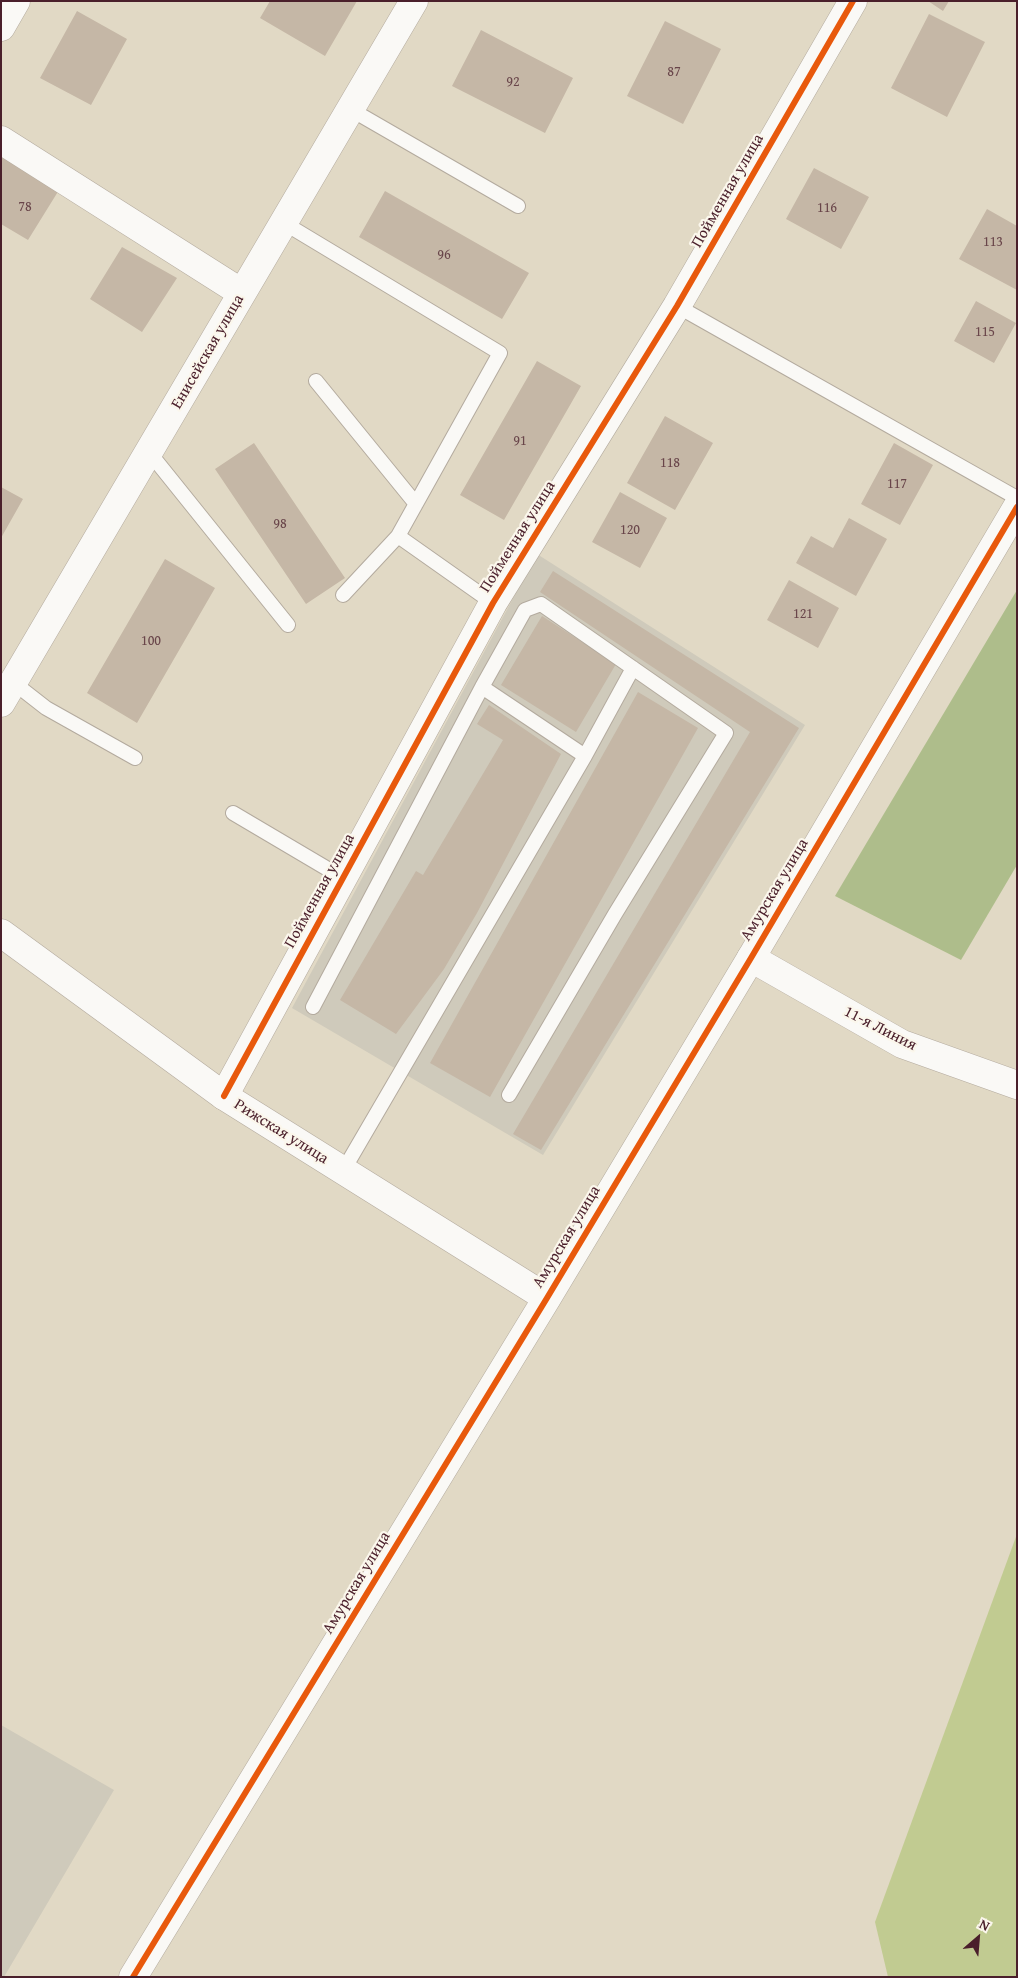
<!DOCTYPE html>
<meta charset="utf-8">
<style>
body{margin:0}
#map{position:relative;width:1018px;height:1978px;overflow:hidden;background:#e1d9c5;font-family:"Gentium Book Plus",serif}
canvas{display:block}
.frame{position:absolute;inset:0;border:2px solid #4a1f2b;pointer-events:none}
.north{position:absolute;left:953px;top:1913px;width:50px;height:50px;-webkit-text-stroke:4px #fbf7ec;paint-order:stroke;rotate:27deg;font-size:14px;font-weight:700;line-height:20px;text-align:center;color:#4a1f2b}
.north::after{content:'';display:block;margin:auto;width:18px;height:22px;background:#4a1f2b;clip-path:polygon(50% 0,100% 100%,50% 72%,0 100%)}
</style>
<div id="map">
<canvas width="1018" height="1978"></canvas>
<div class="frame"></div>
<div class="north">N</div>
</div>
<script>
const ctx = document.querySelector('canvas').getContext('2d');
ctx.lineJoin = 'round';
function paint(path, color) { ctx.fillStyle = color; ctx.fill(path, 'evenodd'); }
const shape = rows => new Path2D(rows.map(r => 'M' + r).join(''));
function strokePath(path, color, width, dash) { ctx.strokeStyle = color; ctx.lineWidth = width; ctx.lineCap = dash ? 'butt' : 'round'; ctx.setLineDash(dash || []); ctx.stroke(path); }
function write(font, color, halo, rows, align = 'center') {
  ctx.font = font + ' "Gentium Book Plus",serif'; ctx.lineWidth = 4.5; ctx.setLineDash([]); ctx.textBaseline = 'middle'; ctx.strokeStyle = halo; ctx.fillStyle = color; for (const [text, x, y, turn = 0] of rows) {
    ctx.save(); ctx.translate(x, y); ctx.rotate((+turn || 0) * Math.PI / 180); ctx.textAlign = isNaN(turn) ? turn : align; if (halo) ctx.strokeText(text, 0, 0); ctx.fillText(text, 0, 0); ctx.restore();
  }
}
const industrial = shape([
 [537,554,805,725,543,1155,292,1008],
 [1,1725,114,1790,4,1977,1,1977]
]);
const green = shape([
 [1017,1534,1017,1977,888,1977,875,1922]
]);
const forest = shape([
 [1017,590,1017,865,961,960,835,896]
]);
const building = shape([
 [270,1,357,1,325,56,260,18],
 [928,1,949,1,943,11],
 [77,11,127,39,91,105,40,78],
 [929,14,985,42,947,117,891,88],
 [665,21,721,49,683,124,627,96],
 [481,30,573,78,545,133,452,86],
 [1,155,59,190,28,240,1,224],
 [814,168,869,197,841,249,786,219],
 [385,191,529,273,502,319,359,237],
 [987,209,1017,226,1017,290,959,259],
 [122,247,177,278,142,332,90,299],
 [976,301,1016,323,994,363,954,341],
 [537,361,581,386,504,520,460,495],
 [665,416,713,443,675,510,627,483],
 [254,443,345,578,306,604,215,469],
 [894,443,933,465,900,525,861,504],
 [1,487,23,499,1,538],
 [620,492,667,518,640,568,592,542],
 [849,518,887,539,856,596,796,563,811,536,833,548],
 [165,559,215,588,137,723,87,693],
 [553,571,799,728,541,1150,513,1134,750,732,540,592],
 [789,580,839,608,818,648,767,620],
 [542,616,616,664,576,732,501,685],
 [638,692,698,728,490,1097,430,1063],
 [489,705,561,754,477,913,444,969,396,1034,340,1000,416,871,423,875,503,740,477,724]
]);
const lane = shape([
 [350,109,518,206],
 [284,223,500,353,398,536,493,603],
 [677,306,1017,498],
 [316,381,416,504],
 [149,452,288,625],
 [343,595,398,536],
 [14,683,46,708,135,758],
 [482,687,585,756],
 [233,813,343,878],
 [313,1007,482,687,525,610,541,604,726,733,615,914,509,1095],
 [343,1171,585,756,633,668]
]);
const street = shape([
 [1,27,16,1],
 [1,140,242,293],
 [1,703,414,1],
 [751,958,902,1044,1017,1085],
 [224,1096,493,603,677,306,853,1]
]);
const secondary = shape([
 [1,933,224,1096,547,1298],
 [133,1977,547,1298,751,958,1017,507]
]);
const cycleway = shape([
 [224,1096,493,603,677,306,853,1],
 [133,1977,547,1298,751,958,1017,507]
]);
const numberNames = [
 ["87",674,72],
 ["92",513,82],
 ["78",25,207],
 ["116",827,208],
 ["113",993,242],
 ["96",444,255],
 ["115",985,332],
 ["91",520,441],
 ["118",670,463],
 ["117",897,484],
 ["98",280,524],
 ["120",630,530],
 ["121",803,614],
 ["100",151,641]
];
const streetNames = [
 ["Пойменная улица",728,191,-60],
 ["Енисейская улица",208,352,-60],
 ["Пойменная улица",518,537,-58],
 ["Амурская улица",775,890,-59],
 ["Пойменная улица",320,891,-61],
 ["11-я Линия",880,1029,27],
 ["Рижская улица",281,1132,32],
 ["Амурская улица",567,1237,-59],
 ["Амурская улица",357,1583,-59]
];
paint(industrial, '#cfcabb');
paint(green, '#c1cb91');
paint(forest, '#aebd8b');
paint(building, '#c5b7a6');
strokePath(lane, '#b3aa9e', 16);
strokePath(street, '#b3aa9e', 29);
strokePath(secondary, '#b3aa9e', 29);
strokePath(lane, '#faf9f6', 14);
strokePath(street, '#faf9f6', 28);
strokePath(secondary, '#faf9f6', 28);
strokePath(cycleway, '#e8590c', 6);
write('14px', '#69454a', null, numberNames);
write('16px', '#4a1f2b', '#fbf7ec', streetNames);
</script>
